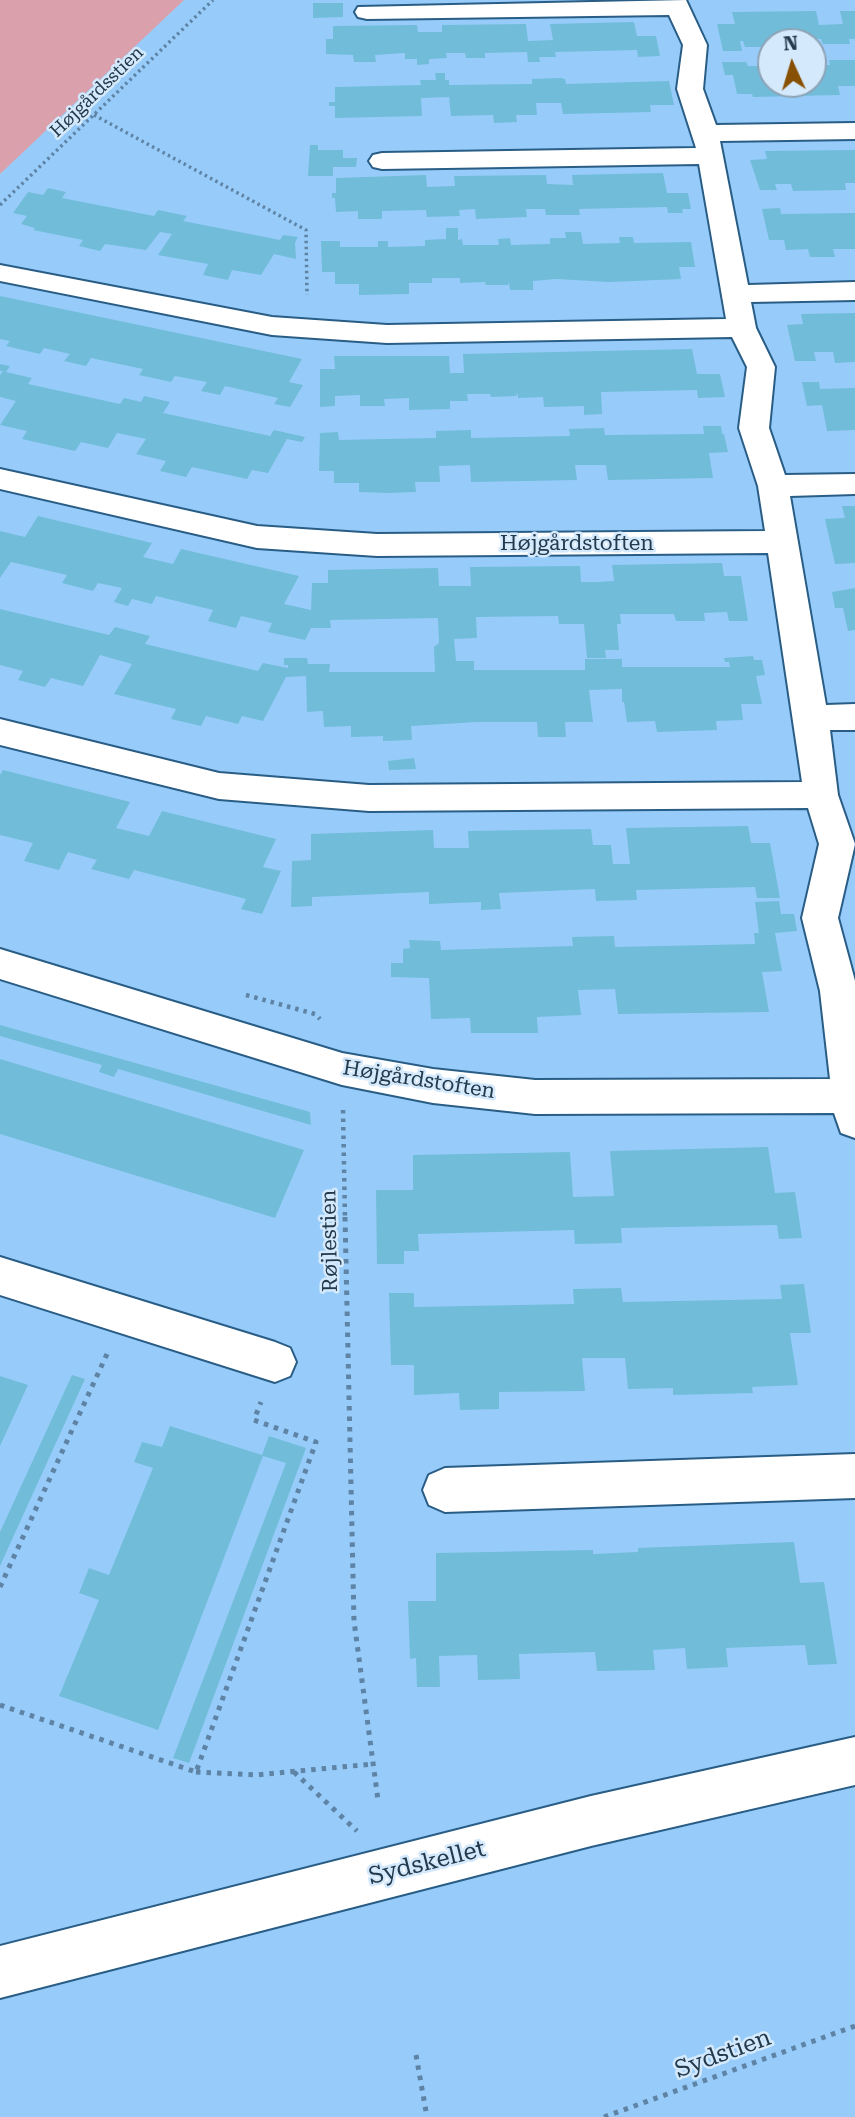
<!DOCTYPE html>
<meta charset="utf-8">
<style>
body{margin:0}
#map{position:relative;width:855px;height:2117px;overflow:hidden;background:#97ccfa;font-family:"Roboto Serif",serif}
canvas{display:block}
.north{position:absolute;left:757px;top:28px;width:70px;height:70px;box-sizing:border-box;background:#d4e9fc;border:2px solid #8da3b6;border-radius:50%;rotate:356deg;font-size:19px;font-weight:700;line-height:28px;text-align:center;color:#23394c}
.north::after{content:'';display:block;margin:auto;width:24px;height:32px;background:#885003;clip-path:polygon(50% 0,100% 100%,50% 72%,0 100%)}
</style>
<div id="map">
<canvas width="855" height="2117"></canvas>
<div class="north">N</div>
</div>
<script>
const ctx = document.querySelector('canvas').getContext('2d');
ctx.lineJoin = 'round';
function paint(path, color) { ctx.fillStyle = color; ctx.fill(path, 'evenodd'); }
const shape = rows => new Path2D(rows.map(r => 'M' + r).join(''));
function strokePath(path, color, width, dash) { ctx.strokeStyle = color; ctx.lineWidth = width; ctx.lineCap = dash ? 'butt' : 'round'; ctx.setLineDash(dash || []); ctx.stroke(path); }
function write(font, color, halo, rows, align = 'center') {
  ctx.font = font + ' "Roboto Serif",serif'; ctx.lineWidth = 5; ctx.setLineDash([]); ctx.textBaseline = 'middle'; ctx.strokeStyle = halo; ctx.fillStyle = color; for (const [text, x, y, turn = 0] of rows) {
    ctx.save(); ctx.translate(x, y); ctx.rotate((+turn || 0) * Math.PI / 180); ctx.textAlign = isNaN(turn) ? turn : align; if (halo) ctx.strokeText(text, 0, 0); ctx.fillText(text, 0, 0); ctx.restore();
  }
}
const green = shape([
 [0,0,184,0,0,174]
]);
const building = shape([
 [313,3,343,3,343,17,313,18],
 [816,11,819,25,843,24,840,11,855,11,855,39,849,39,850,44,823,44,821,39,804,40,804,42,771,42,771,47,745,47,743,41,740,41,742,51,723,51,717,24,735,24,732,12],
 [634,22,637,36,656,36,660,56,638,57,637,50,555,52,556,57,539,57,540,62,528,62,527,52,485,53,485,58,466,58,465,53,446,53,447,58,429,59,429,64,417,65,417,59,405,59,405,53,375,55,376,62,354,62,353,55,326,54,326,39,333,39,333,26,417,25,418,32,442,32,442,25,526,24,528,41,553,40,550,24],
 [829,60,855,60,855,86,838,86,840,95,753,97,752,94,737,94,733,75,725,75,722,62,746,62,748,66,771,66,771,84,813,84,813,65,830,65],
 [435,73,445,73,445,80,449,80,449,85,532,84,532,79,561,78,565,79,566,84,669,81,674,105,650,105,651,112,563,114,561,103,536,103,537,115,516,115,517,122,494,123,493,115,451,116,449,97,421,98,422,116,335,118,335,106,329,106,329,102,335,102,335,87,421,85,420,80,436,80],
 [310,145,318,145,318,150,343,150,343,158,357,158,356,167,333,167,333,176,308,176],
 [855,150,855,183,845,183,846,190,793,191,791,184,775,184,777,190,760,190,750,160,767,159,765,151],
 [663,173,667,193,688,193,691,209,682,209,683,213,668,213,667,207,579,209,580,215,546,215,545,209,526,209,527,217,476,219,475,209,459,210,460,216,427,217,426,210,382,211,382,219,358,219,358,211,336,212,335,198,332,198,332,193,336,193,336,178,426,175,427,187,455,186,454,176,546,175,547,184,573,185,572,175],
 [48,188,66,192,62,198,154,216,158,210,187,216,183,221,280,240,283,235,298,237,295,243,296,259,274,254,261,275,232,270,228,280,203,275,208,264,158,255,172,234,160,232,146,250,105,244,100,251,79,246,83,240,33,230,35,228,21,224,27,216,13,213,28,192,43,195],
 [780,208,781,214,855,213,855,249,833,249,835,257,810,257,808,249,786,250,784,240,769,240,762,209],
 [446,228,458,228,458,240,462,239,463,245,499,245,498,239,510,238,511,245,550,244,550,238,566,238,565,232,581,232,583,244,620,243,619,237,633,237,634,243,691,242,695,267,679,267,681,279,609,282,556,279,533,281,533,290,510,290,509,282,508,285,486,285,485,282,460,283,460,278,432,278,432,283,409,283,409,294,359,295,359,284,335,284,335,272,322,272,321,241,340,241,340,247,378,247,378,241,388,241,388,247,425,246,425,240,446,239],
 [0,296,302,359,289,382,303,385,290,407,274,404,278,398,225,386,220,395,201,391,207,382,175,376,171,382,139,375,143,369,91,358,86,366,64,361,70,354,44,348,40,354,6,346,10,341,0,339],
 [855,313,855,362,835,363,833,352,814,352,816,361,795,361,787,325,803,324,801,314],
 [692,349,697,374,720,374,725,397,698,398,697,390,601,392,602,414,584,415,584,406,544,407,543,397,518,398,518,393,516,396,491,397,490,394,467,394,468,401,450,401,450,409,409,410,409,398,384,399,385,406,360,406,360,395,335,396,335,406,320,407,320,369,335,369,334,356,449,356,450,373,464,373,463,354],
 [0,364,10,366,6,372,32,378,28,384,120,404,124,398,141,402,144,396,170,402,163,413,270,436,274,430,305,437,302,442,287,439,268,473,252,470,247,479,192,467,186,477,160,471,166,461,136,454,146,439,117,433,108,448,81,442,75,451,22,439,27,431,0,425,16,401,0,397,0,375,3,371,0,371],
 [802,382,819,382,820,389,855,388,855,430,827,431,822,405,807,406],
 [703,426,721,426,722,434,724,434,728,452,709,453,713,478,608,480,606,465,575,465,577,480,471,482,470,465,439,466,440,482,415,482,416,492,388,493,359,492,359,483,334,483,334,471,319,471,320,433,338,432,339,440,436,438,436,431,471,430,471,438,570,436,569,429,604,428,605,435,704,434],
 [842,506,855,506,855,563,835,564,825,519,845,518],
 [38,516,152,543,143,557,173,564,181,549,299,576,284,604,311,610,312,583,328,583,328,570,438,568,439,586,471,586,470,567,580,566,581,582,598,582,614,581,612,565,722,563,724,576,741,576,748,621,729,621,727,612,704,613,705,621,676,621,674,614,620,614,621,624,617,624,619,650,605,650,606,658,587,658,584,624,559,624,558,616,476,617,477,638,454,639,456,661,474,661,474,670,585,670,585,659,622,659,622,667,730,667,729,662,725,662,724,658,753,656,754,660,762,660,765,675,756,676,762,704,741,704,743,720,716,721,717,730,657,732,655,721,627,722,624,702,622,702,622,689,589,690,593,722,565,722,566,737,538,737,537,722,477,722,411,726,412,740,383,741,383,736,351,737,351,726,324,727,323,711,307,712,306,676,286,677,263,721,242,716,238,724,206,716,201,726,171,719,176,709,114,694,132,664,100,655,83,686,51,678,45,687,18,680,23,671,0,665,0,609,109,635,115,627,150,636,145,644,258,671,263,663,288,668,288,665,284,665,284,658,307,658,308,664,330,664,329,672,435,672,434,647,439,643,438,618,330,620,331,628,311,628,305,640,268,632,272,623,241,616,236,628,208,621,213,610,156,596,152,604,132,599,128,606,114,602,122,588,98,583,93,591,62,583,67,575,11,562,0,578,0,531,25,537],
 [855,588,855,630,848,631,843,608,835,608,832,592],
 [414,758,416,769,389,770,388,761],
 [3,770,130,802,116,828,149,836,162,811,276,839,263,867,281,871,262,914,241,909,246,899,134,870,129,879,91,869,97,860,68,852,59,870,24,861,33,843,0,835,0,775],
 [748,826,751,843,770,843,780,898,757,898,755,887,636,890,637,900,596,901,595,889,499,893,501,909,481,910,481,902,429,904,429,892,312,897,312,906,291,907,292,861,311,860,311,834,433,830,434,848,469,848,468,831,591,829,593,845,611,845,613,864,630,864,626,828],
 [779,901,781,914,794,914,797,931,775,933,782,971,762,972,769,1012,618,1014,615,989,578,990,581,1015,537,1017,538,1033,471,1033,470,1018,431,1019,429,978,391,977,391,963,403,963,403,949,410,948,409,940,440,941,441,950,573,946,572,937,614,936,615,947,755,944,754,933,759,933,755,902],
 [0,1025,310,1112,311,1125,118,1069,114,1077,99,1072,102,1065,0,1036],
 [0,1059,304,1150,275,1218,0,1134],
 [768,1147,775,1193,795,1192,802,1238,779,1239,777,1225,621,1228,622,1243,575,1244,574,1230,418,1234,419,1251,404,1251,404,1264,377,1264,376,1190,413,1190,413,1155,570,1152,573,1197,614,1196,610,1151],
 [804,1284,811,1333,790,1333,798,1385,752,1387,753,1393,673,1395,673,1388,628,1389,625,1358,582,1358,585,1391,499,1392,499,1409,460,1410,459,1393,414,1395,414,1365,391,1365,389,1293,414,1293,414,1307,574,1304,573,1289,621,1288,623,1302,782,1299,780,1285],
 [72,1375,85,1379,0,1566,0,1532],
 [0,1376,28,1385,0,1446],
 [170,1426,262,1455,269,1436,306,1448,189,1763,173,1758,286,1463,263,1456,158,1730,59,1696,99,1600,79,1593,89,1568,109,1575,153,1468,134,1462,142,1442,162,1447],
 [794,1542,800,1583,824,1582,837,1664,808,1665,805,1645,726,1648,728,1667,687,1669,685,1648,653,1650,655,1670,597,1671,595,1652,519,1654,520,1679,478,1680,477,1655,439,1656,440,1687,417,1687,416,1658,410,1659,408,1601,436,1601,436,1553,593,1550,593,1554,638,1552,638,1548]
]);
const pathFar2 = shape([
 [94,115,306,230,307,295],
 [0,205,213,0]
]);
const pathFar1 = shape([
 [246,995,315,1014,320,1019],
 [343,1110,345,1219]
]);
const path = shape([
 [345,1217,354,1621,378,1800],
 [0,1587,107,1354],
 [0,1705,196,1772,316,1442,254,1420,261,1402],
 [196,1772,256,1775,373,1764],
 [294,1772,357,1831],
 [416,2055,427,2117],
 [604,2117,855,2026]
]);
const minor = shape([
 [686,0,707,45,703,89,716,125,855,123,855,139,720,141,748,285,855,282,855,300,751,302,756,328,775,367,769,428,785,475,855,474,855,494,790,496,826,705,855,704,855,730,830,730,838,795,855,844,838,918,855,981,855,1138,841,1133,834,1113,535,1114,433,1103,342,1085,0,979,0,949,342,1053,433,1069,535,1080,830,1079,820,991,802,918,819,844,808,808,369,811,219,799,0,745,0,719,219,773,369,785,802,782,768,553,377,556,257,548,0,489,0,469,257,526,377,534,765,531,758,486,739,428,747,367,732,337,387,343,272,335,0,281,0,265,272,317,387,325,726,319,699,164,382,169,373,167,369,161,373,155,382,153,696,148,677,89,683,45,669,15,367,19,358,17,355,12,358,7,686,0],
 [0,1257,275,1342,290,1348,296,1362,290,1376,275,1382,0,1295,0,1257],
 [855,1454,855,1498,445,1512,429,1505,423,1490,429,1475,445,1468,855,1454],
 [855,1737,855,1785,591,1846,0,1998,0,1946,591,1796,855,1737]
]);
const farStreetnames = [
 ["Højgårdsstien",97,92,-44]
];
const streetNames = [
 ["Højgårdstoften",577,544],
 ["Højgårdstoften",419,1080,9],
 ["Røjlestien",330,1241,-91]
];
const nearStreetnames = [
 ["Sydskellet",427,1863,-14],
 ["Sydstien",723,2054,-20]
];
paint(green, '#daa0ac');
paint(building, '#71bcd9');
strokePath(minor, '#295d85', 4);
strokePath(pathFar2, '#5e83a4', 3.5, [2.5, 3.5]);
strokePath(pathFar1, '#5e83a4', 4.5, [3.5, 5]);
strokePath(path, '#5e83a4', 5, [4.5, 6]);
paint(minor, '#fff');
write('18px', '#23394c', '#d4e9fc', farStreetnames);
write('21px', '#23394c', '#d4e9fc', streetNames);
write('24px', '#23394c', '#d4e9fc', nearStreetnames);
</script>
